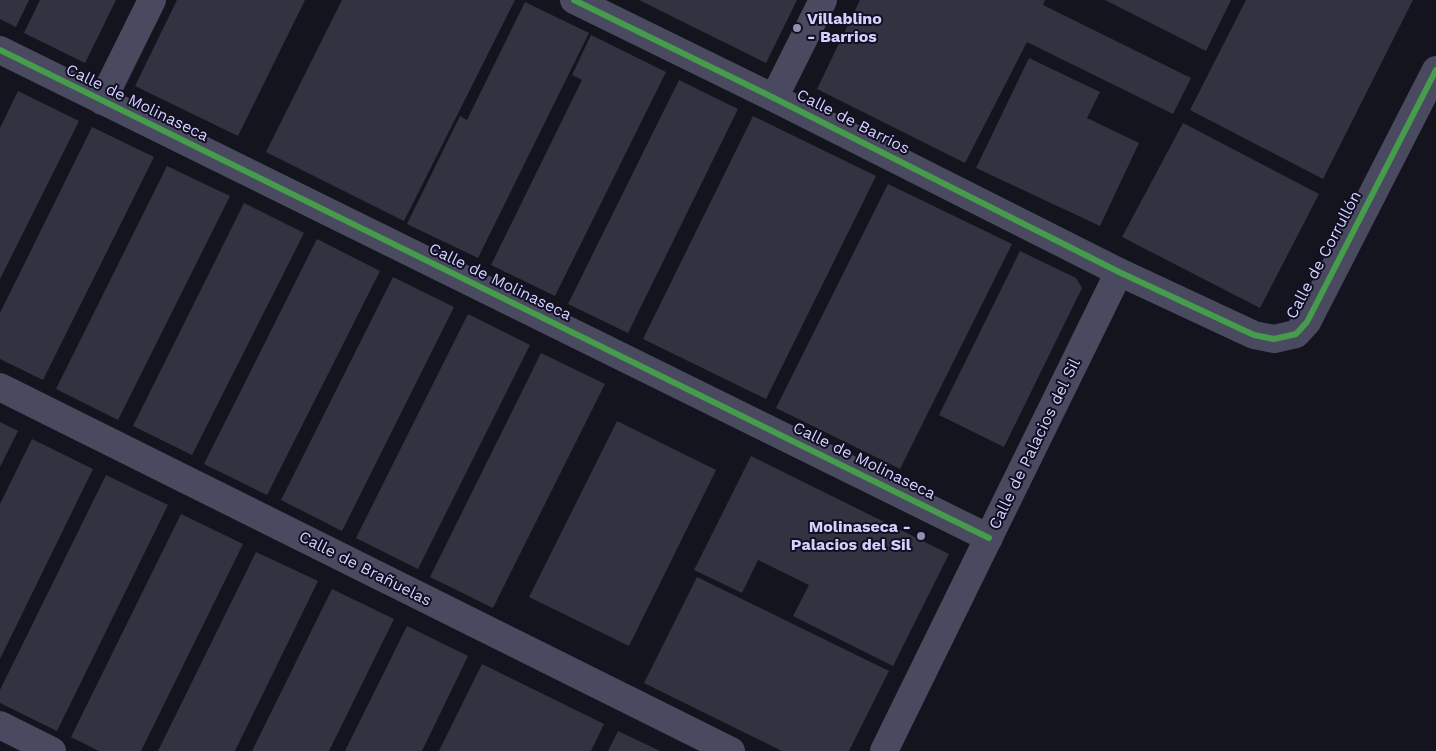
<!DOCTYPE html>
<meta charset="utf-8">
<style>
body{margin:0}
canvas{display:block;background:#14141e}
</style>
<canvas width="1436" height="751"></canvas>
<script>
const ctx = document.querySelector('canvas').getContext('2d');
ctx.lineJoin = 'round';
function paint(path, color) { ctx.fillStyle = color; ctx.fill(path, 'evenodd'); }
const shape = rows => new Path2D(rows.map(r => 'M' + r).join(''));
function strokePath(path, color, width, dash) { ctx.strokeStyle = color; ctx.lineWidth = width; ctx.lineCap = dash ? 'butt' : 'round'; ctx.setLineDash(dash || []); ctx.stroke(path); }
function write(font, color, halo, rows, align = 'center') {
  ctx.font = font + ' "Work Sans",sans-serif'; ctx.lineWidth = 4; ctx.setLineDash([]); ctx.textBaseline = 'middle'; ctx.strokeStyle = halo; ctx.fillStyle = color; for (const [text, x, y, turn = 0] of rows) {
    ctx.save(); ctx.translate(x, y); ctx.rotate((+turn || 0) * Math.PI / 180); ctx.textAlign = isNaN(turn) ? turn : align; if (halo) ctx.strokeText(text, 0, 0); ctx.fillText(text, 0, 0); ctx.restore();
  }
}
const building = shape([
 [0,0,29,0,16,27,0,19],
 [40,0,116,0,85,63,24,33],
 [177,0,305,0,238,136,135,86],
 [342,0,515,0,404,221,266,152],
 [639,0,797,0,766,63],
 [860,0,1045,0,1043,5,1191,78,1173,114,1027,42,965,163,817,89],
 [1105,0,1231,0,1206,51],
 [1246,0,1413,0,1323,179,1190,110],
 [525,2,589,33,478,258,407,224,460,116,467,120],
 [591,35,666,72,555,296,491,265,582,80,572,75],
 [1029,58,1100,92,1087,118,1139,143,1100,226,976,168],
 [679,80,738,109,628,333,568,304],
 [18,91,79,121,0,279,0,128],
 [753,116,876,176,766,399,643,339],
 [1183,123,1319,194,1260,308,1122,237],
 [92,127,154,157,43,380,0,359,0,313],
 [167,166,230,196,118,420,56,389],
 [888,184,1012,244,900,469,776,408],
 [244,203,304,233,192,455,133,426],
 [317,239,380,271,267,495,204,464],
 [1020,251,1076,278,1082,288,1004,447,939,415],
 [393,277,454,307,342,531,281,500],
 [468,314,530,345,418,569,356,538],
 [541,353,605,384,493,608,430,577],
 [617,421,716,470,629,646,529,597],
 [0,422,18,431,0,467],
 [32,439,93,469,0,659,0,504],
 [751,456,949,554,893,666,793,616,809,585,758,560,742,593,694,570],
 [106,475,168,505,57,731,0,703,0,690],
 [181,514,243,544,141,751,99,751,71,737],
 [256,552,318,581,235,751,158,751],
 [697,577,889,671,849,751,782,751,644,683],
 [332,589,394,619,329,751,252,751],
 [407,626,468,656,422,751,345,751],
 [482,664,604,724,591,751,439,751],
 [618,731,660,751,608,751]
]);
const street = shape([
 [574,0,774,98,1119,272,1254,335,1274,339,1296,334,1307,322,1436,70],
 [0,50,989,538],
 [774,98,823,0],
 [102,101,152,0],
 [0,387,731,751],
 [0,725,52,751],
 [884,751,1119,272]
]);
const cycleway = shape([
 [574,0,774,98,1119,272,1254,335,1274,339,1296,334,1307,322,1436,70],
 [0,50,989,538]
]);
const markers = [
 [797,28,5,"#9190af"],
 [921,536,5,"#9190af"]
];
const poiNames = [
 ["Villablino",807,19],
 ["- Barrios",807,37],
 ["Molinaseca -",911,527,"right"],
 ["Palacios del Sil",911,545,"right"]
];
const streetNames = [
 ["Calle de Molinaseca",137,103,26],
 ["Calle de Barrios",853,122,27],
 ["Calle de Corrullón",1324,255,-62],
 ["Calle de Molinaseca",500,282,26],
 ["Calle de Palacios del Sil",1035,444,-64],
 ["Calle de Molinaseca",864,461,26],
 ["Calle de Brañuelas",365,569,27]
];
paint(building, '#323240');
strokePath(street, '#494a5f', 28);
strokePath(cycleway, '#469c4c', 6);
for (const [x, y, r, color] of markers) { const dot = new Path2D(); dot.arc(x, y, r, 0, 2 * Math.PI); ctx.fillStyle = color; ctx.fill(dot); strokePath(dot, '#110f23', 2); }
write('bold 16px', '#d4d2fd', '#110f23', poiNames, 'left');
write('16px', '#d4d2fd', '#110f23', streetNames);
</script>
